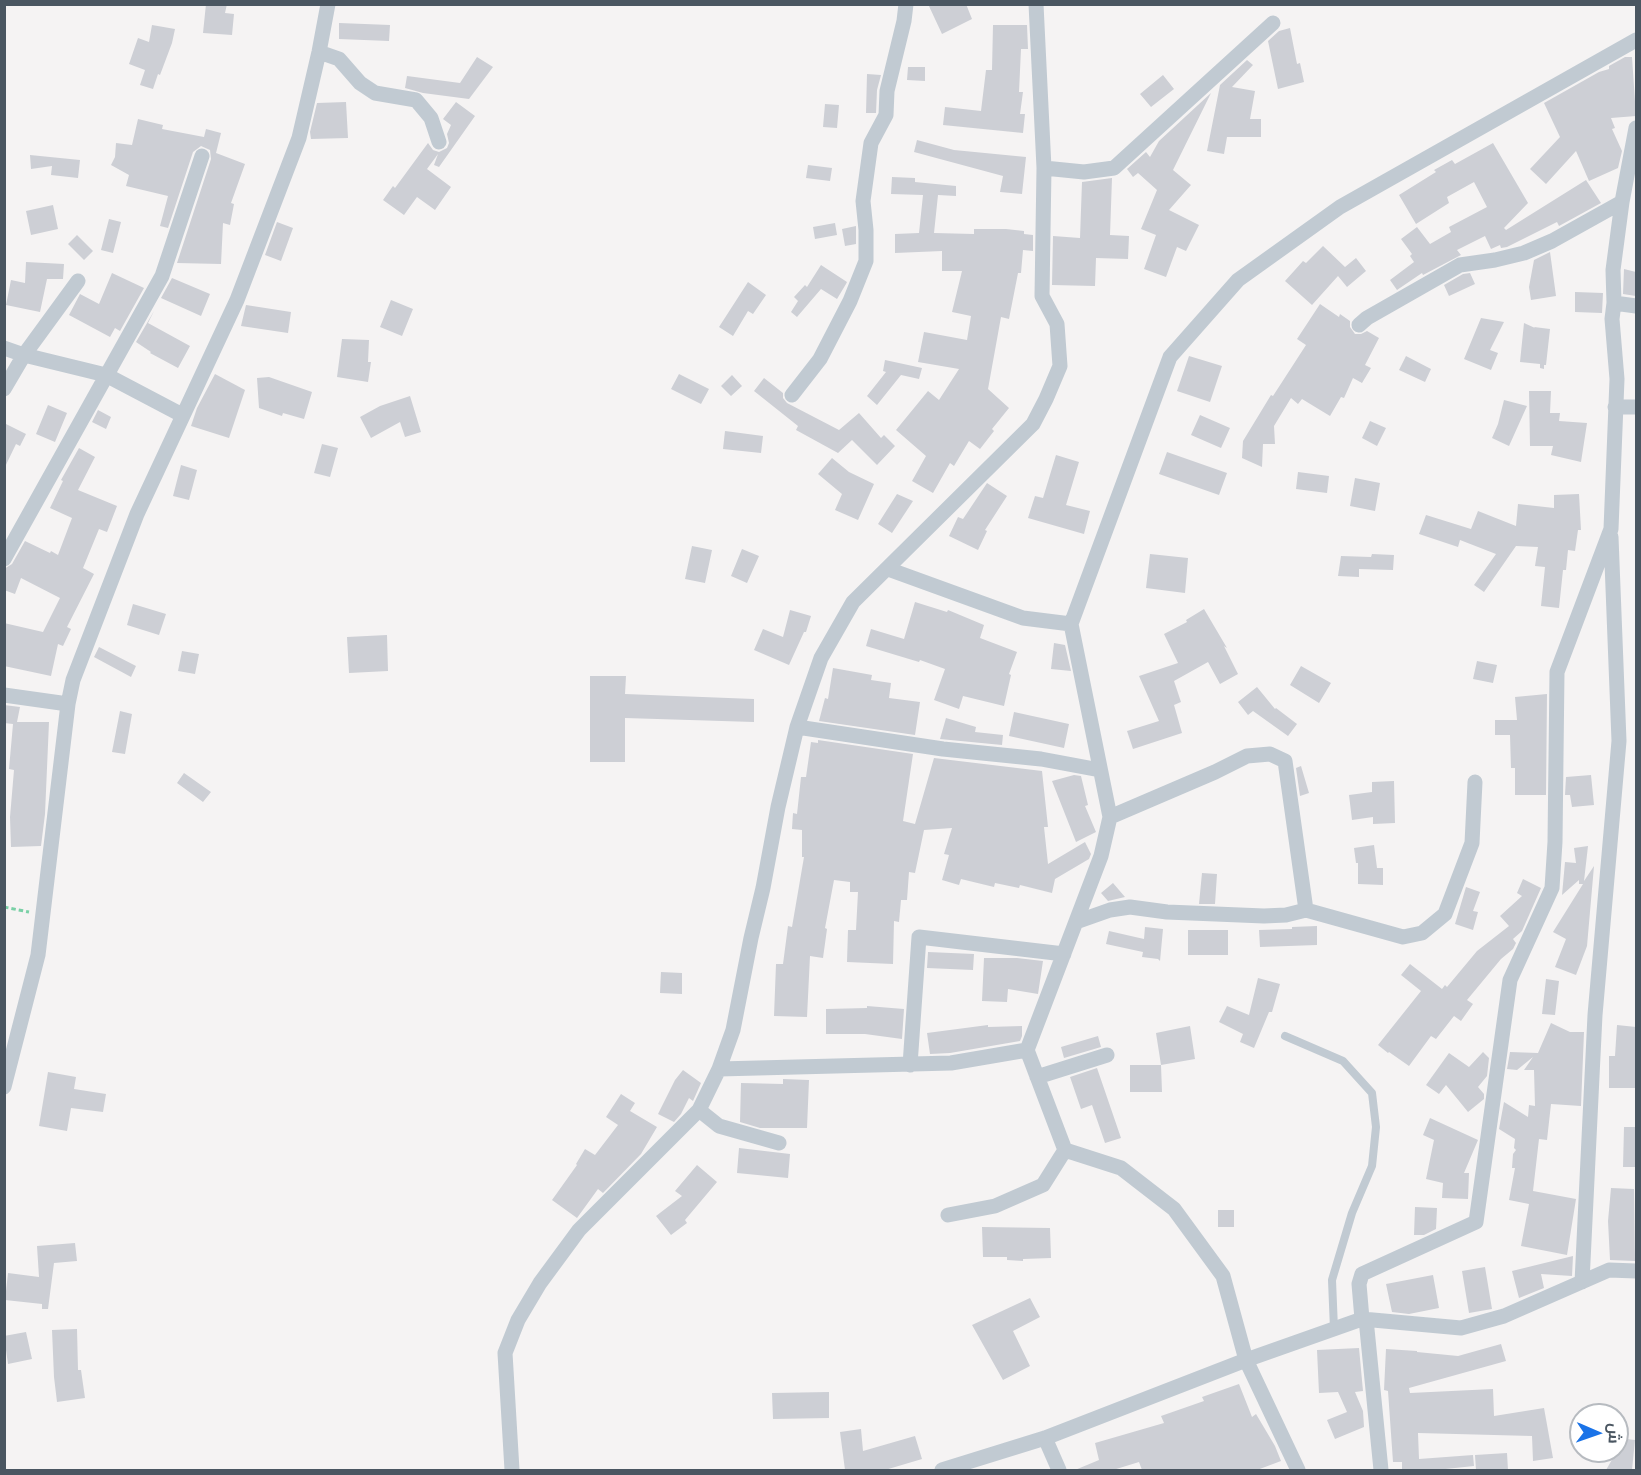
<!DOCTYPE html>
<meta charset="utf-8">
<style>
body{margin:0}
#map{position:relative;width:1641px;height:1475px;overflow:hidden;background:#f5f3f3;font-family:Mulish,Cairo,sans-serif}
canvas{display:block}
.frame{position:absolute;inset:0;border:6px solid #4a5661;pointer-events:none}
.north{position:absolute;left:1569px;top:1403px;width:60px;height:60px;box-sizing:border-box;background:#fff;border:2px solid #b7bbc0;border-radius:50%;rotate:92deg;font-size:16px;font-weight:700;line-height:24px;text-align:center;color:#4a5661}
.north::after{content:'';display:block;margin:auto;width:21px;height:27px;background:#1a73e8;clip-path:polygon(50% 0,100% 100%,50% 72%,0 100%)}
</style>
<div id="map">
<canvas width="1641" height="1475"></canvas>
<div class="frame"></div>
<div class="north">ش</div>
</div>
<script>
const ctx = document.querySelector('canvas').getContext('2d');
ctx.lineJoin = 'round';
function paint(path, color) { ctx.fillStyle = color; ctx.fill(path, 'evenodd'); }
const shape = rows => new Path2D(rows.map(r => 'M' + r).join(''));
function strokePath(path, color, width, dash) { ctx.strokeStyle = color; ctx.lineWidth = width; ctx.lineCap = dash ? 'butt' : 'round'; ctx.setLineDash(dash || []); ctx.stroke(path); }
const building = shape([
 [206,4,227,4,225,13,234,14,232,35,203,33],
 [928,4,966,4,972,19,942,34],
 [339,23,390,25,389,41,339,39],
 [152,25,175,29,172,43,160,75,158,74,153,89,140,85,145,70,129,64,138,38,149,42],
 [993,25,1027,25,1028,49,1021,49,1019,92,1023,92,1020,114,1025,114,1023,133,943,125,945,107,981,111,986,70,992,70],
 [1290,28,1297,64,1300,63,1304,82,1278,89,1268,41,1279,31],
 [477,57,493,67,469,99,423,93,405,88,407,76,460,83],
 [1625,57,1632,57,1636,116,1611,118,1615,128,1612,129,1622,151,1618,168,1589,181,1576,151,1546,184,1530,169,1560,137,1544,103,1599,72,1609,69,1609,66],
 [1247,60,1253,65,1232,87,1255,91,1250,119,1261,119,1261,137,1227,137,1224,154,1207,151,1220,85],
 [908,67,925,67,925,81,907,80],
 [867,74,881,75,877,90,876,113,866,113],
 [1163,75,1174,89,1151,107,1140,94],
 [1211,93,1173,170,1191,185,1169,210,1199,225,1186,251,1177,247,1166,277,1144,269,1156,235,1141,229,1157,190,1138,173,1133,177,1127,169,1146,152,1150,157,1159,141],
 [346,102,348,138,311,139,310,132,317,103],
 [456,102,475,116,439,167,434,165,438,154,427,169,451,187,435,210,417,197,404,215,383,200,393,186,395,188,428,143,433,150,439,152,447,148,449,143,447,134,451,125,443,119],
 [825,104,839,105,837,128,823,127],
 [138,119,163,125,162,129,204,137,206,129,221,133,216,153,245,164,231,203,234,204,230,225,223,223,221,264,177,263,211,159,210,150,201,146,193,152,168,228,160,226,168,196,126,186,129,175,111,165,115,157,116,143,132,145],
 [917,140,954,150,1026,157,1022,194,1000,192,1003,176,914,152],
 [1493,143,1528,203,1504,228,1506,230,1586,180,1601,203,1559,226,1557,222,1507,247,1501,248,1500,245,1491,249,1485,236,1457,250,1461,255,1423,275,1422,273,1397,290,1390,280,1414,262,1410,256,1412,254,1401,239,1417,227,1430,244,1451,232,1449,227,1487,207,1474,182,1447,197,1449,203,1416,224,1399,195,1436,172,1434,170,1452,160,1455,164],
 [30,155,80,160,78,178,51,175,52,166,31,169],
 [808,165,832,168,830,181,806,178],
 [892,177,915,178,915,182,956,186,956,196,938,195,934,233,974,234,974,229,1006,229,1024,231,1024,234,1033,235,1033,251,1023,250,1021,273,1018,273,1009,319,1001,317,988,389,1009,408,992,429,994,431,980,449,969,441,954,466,950,463,933,493,912,481,926,456,896,430,928,391,939,400,959,369,918,362,924,332,967,340,971,316,952,312,962,271,942,271,942,251,895,253,895,234,919,233,923,195,891,194],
 [1112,178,1110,235,1129,236,1128,259,1096,258,1095,286,1052,285,1053,236,1080,238,1082,182],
 [53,205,58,229,31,235,26,211],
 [109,219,121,222,113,253,101,250],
 [277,222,293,228,281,261,265,255],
 [835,223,837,235,815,239,813,227],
 [856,226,856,244,845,246,842,229],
 [77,235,93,251,84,260,68,244],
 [1323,246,1345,267,1356,258,1366,271,1347,287,1338,276,1312,305,1285,281,1303,261,1306,263],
 [1550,252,1556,296,1531,300,1529,287,1534,260],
 [26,262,64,264,63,279,47,279,40,312,6,305,11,280,25,283],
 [821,265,847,282,846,284,837,299,821,289,797,317,791,312,798,301,794,297,805,285,807,287],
 [1624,269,1636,272,1636,296,1623,294],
 [112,273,144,288,120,331,115,328,110,337,69,315,80,294,99,304],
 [1470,273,1475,284,1449,296,1444,285,1463,274],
 [172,278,210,294,201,316,161,298],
 [748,282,766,295,753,314,748,311,733,336,719,327],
 [1575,292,1603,293,1602,313,1575,312],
 [391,300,413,309,402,336,380,327],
 [1320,304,1339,317,1340,314,1350,321,1350,327,1355,334,1361,334,1367,331,1379,338,1365,365,1371,368,1362,383,1353,378,1344,398,1341,397,1330,416,1302,399,1298,404,1291,398,1274,426,1275,444,1263,444,1262,467,1242,458,1243,441,1271,395,1273,396,1306,345,1297,339],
 [246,305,291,312,288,333,241,326],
 [154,311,148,323,190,346,178,368,150,353,151,352,136,342],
 [1481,318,1504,322,1490,350,1498,353,1491,370,1464,359],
 [1524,323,1535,328,1534,327,1550,329,1546,365,1544,365,1544,369,1540,368,1540,364,1520,362],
 [342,339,369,340,368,362,371,362,368,382,337,377],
 [1189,356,1222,366,1210,402,1177,391],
 [1406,356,1431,369,1425,382,1399,370],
 [885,360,922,368,919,379,901,375,877,405,867,396,886,372,883,371],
 [215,374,245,390,229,438,191,426,197,408],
 [679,374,709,389,701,404,671,389],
 [732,375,742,386,731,396,721,386],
 [269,377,312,392,304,419,283,413,282,416,259,408,257,378],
 [764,378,783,393,783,398,787,403,839,430,859,413,881,438,884,435,895,446,877,465,852,440,838,453,796,430,798,426,754,391],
 [1529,391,1551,391,1550,413,1560,413,1559,421,1587,423,1581,462,1551,455,1553,446,1530,446],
 [410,396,421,432,405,437,400,422,371,438,360,417,380,406],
 [1504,400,1527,406,1509,446,1492,438,1498,424],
 [48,405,67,413,55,442,36,434],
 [98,410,111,417,106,429,92,422],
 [1200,415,1230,428,1221,448,1191,435],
 [1370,421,1386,428,1377,446,1362,438],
 [4,423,26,434,20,446,16,444,4,469],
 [725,431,763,436,761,453,723,449],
 [322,444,338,448,330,477,314,473],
 [79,448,95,457,78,490,117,506,107,532,99,529,83,568,94,574,67,627,71,629,63,646,58,644,51,676,4,666,4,623,43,632,60,598,21,578,15,594,4,590,4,569,12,564,25,541,50,553,51,551,58,555,72,518,50,508,63,481,61,480],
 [1167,452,1227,473,1219,495,1159,474],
 [1056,455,1079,462,1066,505,1090,511,1084,534,1028,518,1035,496,1043,498],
 [832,458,849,472,874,484,858,520,835,510,842,494,818,474],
 [181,465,197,470,189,500,173,496],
 [1298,472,1329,476,1327,493,1296,489],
 [1355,478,1380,483,1375,511,1350,506],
 [987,483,1007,496,985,530,987,531,978,550,949,536,958,517,963,519],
 [897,494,913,501,892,533,878,524],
 [1579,494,1581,530,1578,530,1575,551,1568,550,1566,570,1563,570,1559,608,1541,606,1545,567,1535,566,1538,547,1516,546,1484,592,1474,585,1496,554,1460,540,1458,547,1419,534,1426,515,1471,529,1478,511,1516,526,1518,504,1554,508,1554,495],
 [692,546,712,550,705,583,685,579],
 [742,549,759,556,747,583,731,576],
 [1150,554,1188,558,1185,593,1146,588],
 [1372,554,1394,555,1393,570,1359,569,1359,577,1338,576,1341,556,1371,557],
 [915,602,947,612,948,610,984,625,980,638,1017,652,1009,674,1011,675,1004,706,963,696,959,709,934,700,945,669,920,660,919,662,866,646,871,629,904,639],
 [133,604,166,614,159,635,127,625],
 [1204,609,1227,648,1224,646,1238,674,1220,684,1208,662,1174,681,1181,702,1174,705,1182,733,1133,749,1127,731,1159,721,1139,676,1178,663,1164,634,1187,622,1186,620],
 [790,610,811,616,806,632,804,632,789,665,754,650,763,629,783,637],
 [387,635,388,671,349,673,347,637],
 [1054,643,1065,645,1071,671,1051,669],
 [99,647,136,666,131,677,94,657],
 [182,651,199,654,195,674,178,671],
 [1477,661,1497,665,1493,683,1473,679],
 [1301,666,1331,683,1319,703,1290,685],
 [833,668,872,675,871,680,891,683,889,698,920,702,915,735,819,721,825,698,828,699],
 [590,676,626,676,625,694,754,699,754,722,625,718,625,762,590,762],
 [1257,687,1275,709,1276,708,1297,724,1288,736,1253,711,1248,715,1238,702],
 [1547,694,1546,795,1515,795,1515,768,1511,768,1510,735,1495,735,1495,720,1517,720,1515,697],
 [4,705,20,707,17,722,49,722,45,814,41,846,11,847,10,817,14,770,9,769,13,724,4,723],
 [120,711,132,714,125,754,112,752],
 [1014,712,1069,724,1064,748,1009,736],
 [946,718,976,727,975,732,1003,735,1002,745,940,739],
 [818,740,913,754,903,821,915,824,934,758,1042,771,1048,827,1044,827,1048,864,1085,842,1091,854,1089,859,1055,879,1052,893,1020,885,1019,888,995,883,994,887,961,879,959,885,942,880,949,855,944,854,952,828,924,830,915,873,909,872,907,900,901,900,899,922,894,921,893,964,847,962,848,930,856,930,858,892,850,892,850,882,834,880,825,928,827,929,823,958,810,956,807,1017,774,1016,776,964,783,964,788,926,792,927,804,857,802,857,802,830,792,829,793,813,797,814,801,777,806,777,811,742,818,743],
 [1301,766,1309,793,1300,796,1296,768],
 [184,773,211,792,203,802,177,783],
 [1074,775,1081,776,1088,805,1085,806,1096,832,1076,842,1052,781],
 [1591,775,1594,805,1572,807,1570,795,1565,795,1566,777],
 [1394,781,1395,823,1373,824,1373,817,1352,820,1349,795,1372,792,1372,782],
 [1374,845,1377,868,1383,868,1383,885,1358,884,1358,863,1356,863,1354,848],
 [1588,846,1584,881,1594,866,1587,946,1576,975,1555,967,1566,939,1553,932,1583,884,1579,884,1579,880,1562,895,1565,862,1576,863,1574,848],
 [1202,873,1217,874,1215,904,1199,904],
 [1523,879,1541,888,1522,931,1513,939,1516,943,1513,949,1501,959,1467,1000,1473,1004,1461,1021,1454,1016,1436,1039,1431,1036,1409,1066,1389,1052,1388,1053,1378,1045,1421,991,1401,975,1410,964,1442,989,1445,985,1447,987,1477,951,1509,926,1500,916,1522,896,1517,893],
 [1113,883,1125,897,1108,901,1101,893],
 [1466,887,1480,892,1473,911,1478,912,1473,930,1455,924],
 [1317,926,1317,945,1260,947,1259,930,1292,929,1292,927],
 [1145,927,1163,929,1160,961,1158,959,1142,957,1143,952,1106,944,1109,931,1144,939],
 [1188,930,1228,930,1228,955,1188,955],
 [928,952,974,954,973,970,927,968],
 [984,958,1017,958,1043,961,1038,994,1008,989,1007,1002,982,1001],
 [661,972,682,973,682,994,660,993],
 [1258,978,1280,984,1272,1012,1269,1012,1254,1048,1240,1042,1243,1034,1219,1022,1227,1006,1249,1015],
 [1546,979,1559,981,1555,1015,1542,1014],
 [867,1006,904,1009,902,1039,865,1034,826,1034,826,1009,867,1008],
 [1551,1023,1570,1032,1584,1032,1581,1106,1551,1104,1547,1140,1539,1139,1533,1191,1576,1199,1567,1255,1521,1246,1529,1204,1509,1200,1515,1168,1512,1168,1513,1154,1516,1150,1514,1148,1515,1139,1499,1129,1504,1102,1528,1117,1529,1105,1535,1106,1534,1070,1524,1070,1533,1057,1517,1070,1507,1069,1510,1052,1538,1053],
 [988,1025,988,1027,1022,1026,1022,1036,1020,1041,950,1053,930,1054,927,1033],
 [1617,1025,1636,1027,1636,1088,1609,1088,1609,1056,1615,1056],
 [1190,1026,1195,1059,1161,1065,1156,1033],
 [1098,1036,1101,1047,1064,1058,1061,1047],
 [1483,1052,1489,1058,1487,1076,1478,1087,1484,1094,1484,1099,1468,1112,1446,1085,1439,1094,1426,1085,1449,1053,1469,1067],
 [1130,1065,1161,1065,1162,1092,1130,1092],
 [1097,1068,1121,1138,1105,1143,1092,1105,1081,1109,1070,1077],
 [683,1070,701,1083,693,1101,689,1098,681,1114,674,1122,658,1114,675,1080],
 [48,1072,76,1077,74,1089,106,1094,103,1112,71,1108,67,1131,39,1126],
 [783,1079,809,1080,807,1128,760,1128,740,1122,741,1083,783,1084],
 [621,1094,635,1103,630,1111,657,1127,641,1154,603,1193,598,1189,577,1218,552,1200,577,1165,576,1164,585,1149,595,1155,618,1125,606,1117],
 [1430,1118,1478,1140,1464,1173,1469,1173,1468,1199,1442,1198,1443,1183,1426,1179,1434,1140,1423,1135],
 [1624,1127,1636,1127,1636,1167,1623,1167],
 [739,1148,790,1154,788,1178,737,1173],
 [697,1165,717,1182,685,1220,687,1223,671,1235,656,1216,682,1196,675,1191],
 [1611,1188,1634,1189,1635,1261,1610,1260,1608,1221],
 [1415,1207,1437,1208,1436,1229,1424,1235,1414,1235],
 [1218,1210,1234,1210,1234,1227,1218,1227],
 [982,1227,1050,1228,1051,1258,1023,1259,1023,1261,1007,1260,1007,1257,983,1257],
 [75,1243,77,1261,54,1263,48,1309,42,1309,42,1304,5,1300,8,1273,39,1277,37,1246],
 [1573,1256,1572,1276,1541,1274,1544,1288,1519,1298,1512,1271],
 [1485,1267,1492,1309,1469,1313,1462,1271],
 [1433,1275,1439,1308,1409,1314,1392,1312,1386,1284],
 [1030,1298,1040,1317,1013,1331,1030,1366,1003,1380,972,1325],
 [77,1329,78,1370,81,1370,85,1398,57,1402,54,1377,52,1330],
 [26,1332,32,1359,8,1364,4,1336],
 [1501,1344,1506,1361,1409,1388,1410,1393,1493,1389,1494,1416,1544,1408,1553,1458,1533,1461,1532,1436,1418,1433,1419,1459,1473,1455,1474,1466,1436,1470,1402,1470,1402,1462,1393,1462,1388,1391,1384,1390,1386,1349,1417,1351,1417,1352,1458,1356],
 [1359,1348,1363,1391,1355,1392,1363,1411,1364,1427,1335,1439,1327,1420,1347,1412,1338,1392,1319,1393,1317,1350],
 [1239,1384,1252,1417,1256,1414,1275,1446,1281,1461,1257,1470,1142,1470,1139,1462,1113,1470,1075,1470,1099,1460,1095,1443,1164,1423,1161,1416,1204,1401,1202,1397],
 [829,1392,829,1418,773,1419,772,1393],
 [861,1429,863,1451,915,1436,922,1459,885,1470,845,1470,840,1432],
 [1617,1438,1635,1440,1632,1470,1606,1470,1617,1451],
 [1507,1453,1508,1470,1476,1470,1475,1455]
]);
const path = shape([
 [4,907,29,912]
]);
const service = shape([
 [1285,1036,1343,1061,1372,1093,1376,1127,1372,1166,1352,1213,1332,1280,1334,1329]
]);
const minor = shape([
 [319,52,339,59,360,83,375,93,416,100,431,118,439,142],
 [1044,168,1084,172,1114,168,1273,23],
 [1614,303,1636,306],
 [1359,325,1367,318,1460,265,1495,260,1524,253,1552,241,1622,202],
 [4,348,24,355,106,375,182,415],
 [4,389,24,355,78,281],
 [792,395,820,359,850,301,866,261,866,230,863,201,871,143,886,115,887,91,904,21,906,4],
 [1615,407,1636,407],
 [4,559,162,276,202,156],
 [888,569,1023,618,1071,624],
 [4,695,68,704],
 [797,727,943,749,1041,759,1100,770],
 [1110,817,1215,772,1247,756,1270,754,1285,761,1306,910,1403,937,1422,933,1445,914,1472,843,1475,782],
 [1076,922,1110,910,1130,907,1167,912,1264,916,1286,915,1306,910],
 [910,1065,919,937,1064,954],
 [719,1069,951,1063,1027,1050],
 [1037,1077,1107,1055],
 [4,1087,38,955,68,704,73,680,137,514,237,300,299,138,319,52,328,4],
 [699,1110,719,1126,779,1143],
 [948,1215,995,1206,1043,1185,1065,1150],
 [1582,1282,1595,1015,1619,741,1611,537],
 [1362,1319,1359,1284,1362,1274,1476,1222,1510,980,1552,888,1555,842,1557,672,1611,529,1617,379,1612,319,1614,303,1613,270,1622,202,1636,128],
 [1366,1319,1381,1470],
 [1045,1438,1059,1470],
 [512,1470,505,1353,518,1320,540,1283,579,1230,699,1110,719,1069,733,1030,751,938,763,888,778,807,797,727,821,658,853,602,1033,424,1046,399,1060,366,1057,324,1042,296,1044,168,1036,4],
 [942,1470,1045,1438,1246,1360,1362,1319,1461,1328,1504,1316,1609,1270,1636,1271],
 [1298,1470,1246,1360,1223,1276,1174,1209,1121,1168,1065,1150,1027,1050,1101,856,1110,817,1071,624,1170,357,1238,280,1340,207,1636,40]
]);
paint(building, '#cdcfd5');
strokePath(path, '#7ad0a6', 3, [4.5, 3]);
strokePath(service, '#c1cad2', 8);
strokePath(minor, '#c1cad2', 15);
</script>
